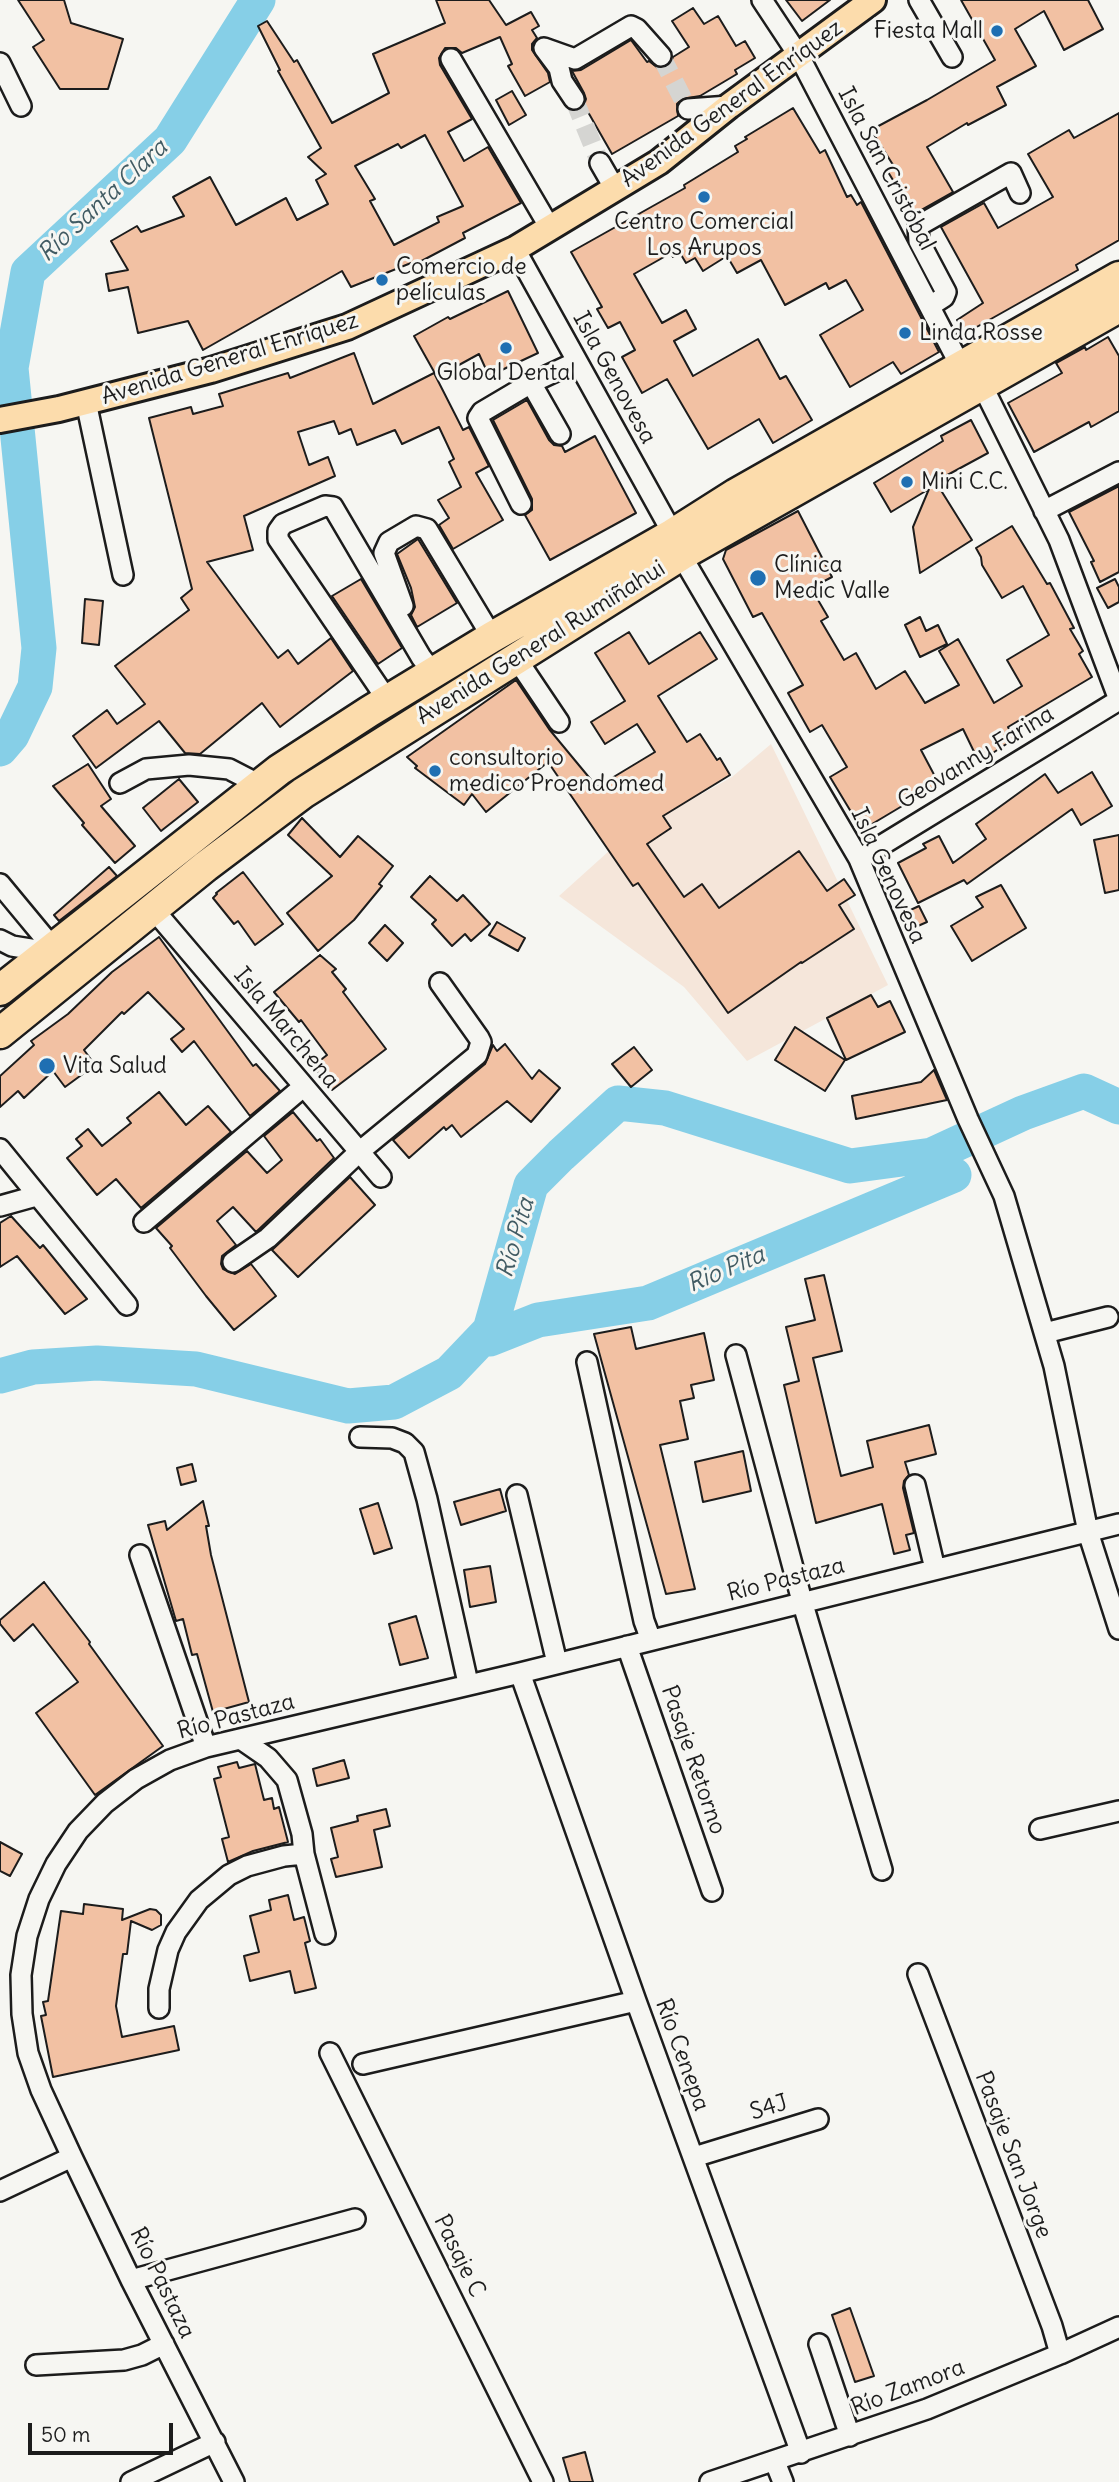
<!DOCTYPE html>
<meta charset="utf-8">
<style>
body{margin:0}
#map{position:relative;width:1119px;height:2482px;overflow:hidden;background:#f6f6f2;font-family:Delius,sans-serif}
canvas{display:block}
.scale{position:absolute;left:28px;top:2423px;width:145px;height:32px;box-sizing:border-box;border:4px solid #1c1c1c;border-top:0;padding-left:9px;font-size:21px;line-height:24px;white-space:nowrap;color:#1c1c1c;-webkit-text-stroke:5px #f6f6f2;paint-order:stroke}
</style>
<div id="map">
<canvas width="1119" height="2482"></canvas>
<div class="scale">50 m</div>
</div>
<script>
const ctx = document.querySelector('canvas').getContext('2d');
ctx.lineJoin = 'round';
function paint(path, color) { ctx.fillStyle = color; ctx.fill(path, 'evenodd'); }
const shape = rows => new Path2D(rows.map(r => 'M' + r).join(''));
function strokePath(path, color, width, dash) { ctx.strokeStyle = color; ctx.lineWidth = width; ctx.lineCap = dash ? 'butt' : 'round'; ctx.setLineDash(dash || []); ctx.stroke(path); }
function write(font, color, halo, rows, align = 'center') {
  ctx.font = font + ' Delius,sans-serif'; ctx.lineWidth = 6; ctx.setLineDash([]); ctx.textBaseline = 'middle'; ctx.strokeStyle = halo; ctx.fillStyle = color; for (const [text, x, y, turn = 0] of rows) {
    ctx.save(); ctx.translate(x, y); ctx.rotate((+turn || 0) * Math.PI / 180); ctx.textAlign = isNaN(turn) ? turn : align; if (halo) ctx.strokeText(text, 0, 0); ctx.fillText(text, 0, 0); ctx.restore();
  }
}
const built = shape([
 [771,744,888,985,747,1061,684,987,559,896,609,851,646,825,732,777]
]);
const river = shape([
 [0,749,12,735,35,687,39,648,11,368,28,272,170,140,258,0],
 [490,1339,538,1320,648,1303,954,1175],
 [0,1376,33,1367,97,1363,196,1369,348,1406,394,1402,449,1373,490,1330,531,1185,561,1155,618,1103,665,1108,850,1166,932,1155,1023,1113,1084,1091,1119,1107]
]);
const building = shape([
 [18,0,64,0,71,23,123,39,108,89,60,89,33,47,44,40,18,0],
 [436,0,489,0,506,25,531,12,539,26,532,30,537,38,532,44,532,50,548,73,550,82,525,96,508,66,512,64,500,37,462,53,456,48,445,48,439,58,440,65,472,119,448,132,464,161,488,147,521,203,463,233,465,238,412,266,411,263,351,287,342,271,203,350,188,321,138,333,128,287,109,291,106,274,128,270,111,241,137,226,141,232,184,216,173,197,210,177,236,225,286,198,297,220,328,204,316,180,326,174,308,157,321,148,278,71,280,70,258,26,267,21,294,62,297,60,332,123,389,93,373,54,445,23,436,0],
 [425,135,463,206,437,217,439,222,394,245,370,201,375,199,355,166,398,144,401,148,425,135],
 [786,0,830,0,802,21,786,0],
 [961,0,1088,0,1103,29,1064,50,1044,11,1015,29,1036,66,997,87,1006,105,968,125,967,123,927,147,953,192,914,214,888,172,895,168,871,130,927,100,995,60,961,0],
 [693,8,704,24,718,16,736,46,745,41,755,58,735,70,737,74,700,96,682,99,677,104,678,116,612,154,584,105,586,99,584,93,572,71,581,70,631,40,647,62,649,61,658,68,669,66,673,57,689,47,672,21,693,8],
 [512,91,526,115,509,125,496,100,512,91],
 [793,108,820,153,825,150,847,197,851,195,857,205,861,202,939,352,901,374,893,362,850,387,820,335,863,310,846,280,829,289,826,283,785,305,761,260,737,273,727,256,703,271,695,258,686,263,680,253,673,257,671,253,634,274,662,323,686,310,696,329,674,341,693,376,758,339,780,379,786,376,812,420,773,443,759,419,708,449,667,379,642,393,622,357,635,350,620,322,608,328,597,309,602,307,571,252,685,188,684,185,738,152,735,146,747,139,745,137,793,108],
 [1119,113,1119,240,1076,265,1078,270,966,333,957,320,983,303,941,227,984,203,998,228,1053,197,1028,154,1069,130,1074,138,1119,113],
 [508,291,538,353,489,376,479,354,437,377,414,336,448,317,450,319,508,291],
 [1108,337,1119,356,1119,411,1091,427,1089,422,1034,452,1008,403,1062,373,1056,363,1085,347,1086,350,1108,337],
 [354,353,373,404,434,373,463,430,469,427,489,466,476,473,503,520,453,549,439,525,449,518,438,500,461,487,449,462,454,459,439,427,402,444,395,430,357,445,351,429,339,434,334,421,298,432,309,465,328,457,335,476,244,516,253,550,207,562,278,658,288,650,298,664,331,638,353,671,280,727,262,703,200,754,185,753,159,721,96,768,73,736,107,710,117,724,145,704,115,666,189,610,181,598,192,589,149,418,191,407,193,414,223,406,219,394,288,373,290,378,354,353],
 [527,400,549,440,554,445,562,446,565,452,595,436,636,513,550,560,525,515,532,510,532,499,493,420,527,400],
 [971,420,988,453,940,479,941,481,937,484,972,540,920,573,913,527,929,489,891,512,874,483,943,441,941,436,971,420],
 [1119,486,1119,572,1100,582,1091,562,1094,561,1069,512,1119,486],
 [798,511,832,577,811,588,828,617,821,621,844,660,856,653,876,689,905,671,925,703,959,685,939,651,958,639,994,703,1022,686,1007,660,1049,635,1023,586,1002,598,982,565,981,557,976,548,1012,526,1047,584,1050,583,1074,628,1070,629,1083,651,1079,654,1092,677,1008,727,1014,739,979,762,963,729,921,750,939,784,862,830,830,777,847,767,822,725,810,732,788,693,803,685,762,613,753,617,723,559,726,550,798,511],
 [418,539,457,603,417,627,411,615,415,607,411,588,397,554,418,539],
 [361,579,402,648,378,664,332,596,361,579],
 [1115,579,1119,587,1119,602,1108,608,1097,588,1115,579],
 [85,599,103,601,99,645,82,643,85,599],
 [920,617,926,631,938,625,947,644,920,657,905,625,920,617],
 [629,632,649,664,700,632,717,659,658,696,687,742,700,734,717,760,720,758,730,775,663,816,671,828,647,844,684,897,702,884,719,908,799,851,827,891,844,879,855,895,839,905,854,929,802,963,801,962,728,1013,638,883,633,886,548,762,486,812,472,794,464,805,415,768,417,766,407,757,516,680,549,729,597,787,655,752,637,724,605,744,591,722,625,701,595,653,629,632],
 [88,764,111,799,101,806,135,846,115,863,82,825,84,823,53,786,88,764],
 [1092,772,1112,806,1081,825,1072,809,967,884,964,880,918,903,898,863,926,848,923,844,939,836,953,863,986,839,976,824,1045,774,1058,793,1092,772],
 [179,779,198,802,161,831,143,808,179,779],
 [302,818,340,857,358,836,393,866,379,884,382,886,354,920,318,951,287,913,332,876,288,835,302,818],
 [1119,835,1119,890,1105,893,1094,840,1119,835],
 [109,867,117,876,59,921,54,915,109,867],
 [243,872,283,924,255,945,238,921,234,924,213,898,217,894,216,893,243,872],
 [430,876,457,901,463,895,490,924,471,941,465,934,452,946,432,924,436,920,411,897,430,876],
 [1001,885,1026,928,972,961,951,926,983,907,976,897,1001,885],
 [919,906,927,922,911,929,904,913,919,906],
 [497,922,525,938,518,951,489,935,497,922],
 [385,925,403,943,387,961,369,943,385,925],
 [159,937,253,1066,256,1064,280,1091,250,1116,194,1041,182,1052,171,1039,184,1029,148,992,124,1014,122,1012,84,1050,95,1065,65,1087,53,1071,24,1098,18,1091,0,1107,0,1076,34,1045,31,1041,68,1014,112,972,159,937],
 [320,955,336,969,332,972,346,989,343,992,386,1049,332,1090,313,1066,327,1055,301,1020,299,1022,274,992,320,955],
 [871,995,878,1007,890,1001,905,1032,846,1060,827,1018,871,995],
 [795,1027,845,1060,825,1091,775,1060,795,1027],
 [505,1044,532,1079,539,1070,560,1088,531,1122,507,1101,461,1137,452,1125,446,1130,444,1127,409,1158,393,1140,485,1064,493,1045,497,1051,505,1044],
 [634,1047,652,1070,631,1087,612,1064,634,1047],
 [934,1070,947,1100,856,1119,852,1096,921,1082,934,1070],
 [159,1092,186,1125,208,1106,231,1132,141,1208,116,1179,97,1195,67,1158,82,1146,76,1139,88,1129,102,1146,131,1123,127,1118,159,1092],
 [293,1112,317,1141,320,1139,334,1158,256,1232,233,1207,217,1221,236,1245,222,1256,221,1264,223,1269,235,1274,251,1264,276,1296,234,1330,206,1296,170,1248,172,1246,156,1228,247,1151,267,1173,282,1160,264,1136,293,1112],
 [350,1177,375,1205,298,1277,272,1250,350,1177],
 [11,1216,40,1248,43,1245,87,1299,65,1314,17,1256,0,1267,0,1223,11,1216],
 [824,1275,842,1351,813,1358,841,1476,873,1467,867,1441,929,1425,936,1454,905,1462,909,1475,904,1481,903,1488,914,1533,906,1535,910,1550,894,1554,882,1504,816,1523,784,1385,799,1381,786,1327,815,1320,805,1279,824,1275],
 [631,1327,636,1349,704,1333,714,1380,691,1385,694,1398,680,1401,688,1439,660,1445,695,1589,666,1594,594,1334,631,1327],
 [743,1451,751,1491,703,1502,695,1462,743,1451],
 [192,1464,196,1481,181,1485,177,1468,192,1464],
 [500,1489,506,1511,461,1525,454,1502,500,1489],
 [203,1501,209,1526,206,1526,211,1555,249,1702,213,1712,197,1654,192,1655,183,1619,176,1621,148,1525,165,1521,167,1530,203,1501],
 [378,1503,392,1548,374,1554,360,1509,378,1503],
 [490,1566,496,1602,470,1607,464,1570,490,1566],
 [44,1582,90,1642,89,1644,163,1746,95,1795,36,1713,78,1682,33,1624,14,1641,0,1624,0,1620,44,1582],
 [416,1616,428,1658,400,1665,389,1624,416,1616],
 [344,1760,349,1778,317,1786,313,1769,344,1760],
 [237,1762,239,1768,255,1764,264,1800,272,1798,274,1809,279,1807,288,1842,253,1851,228,1862,222,1839,229,1837,214,1779,221,1777,218,1767,237,1762],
 [386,1809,390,1826,374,1830,382,1867,336,1877,331,1859,338,1857,331,1828,358,1821,357,1816,386,1809],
 [0,1842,22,1854,10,1876,0,1871,0,1842],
 [288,1895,294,1920,304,1917,310,1941,305,1943,316,1988,295,1993,290,1971,250,1981,244,1956,259,1952,250,1916,271,1910,269,1900,288,1895],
 [84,1904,123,1909,122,1920,150,1909,156,1910,161,1915,161,1925,152,1930,131,1921,127,1954,123,1954,116,2006,122,2037,174,2026,179,2050,53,2077,41,2016,46,2015,43,2002,48,2001,61,1911,83,1914,84,1904],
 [850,2308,874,2376,855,2382,832,2315,850,2308],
 [585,2452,593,2482,570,2482,563,2458,585,2452]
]);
const minorTunnel = shape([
 [661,56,688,109],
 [574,99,600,163]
]);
const minor = shape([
 [762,0,799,56,960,365],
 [919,0,952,57],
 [451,59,550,228],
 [0,63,21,106],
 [574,99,562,81,559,68,544,48,575,59,631,26,637,29,661,56],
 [688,109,729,106],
 [600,163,615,189],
 [515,249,673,534,681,555,859,859,968,1119,1004,1196,1054,1366,1088,1532,1119,1629],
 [930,306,944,297,946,292,919,241,918,226,1011,173,1020,193],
 [531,383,560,434],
 [982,385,1059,540,1119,700],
 [86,402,123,575],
 [521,504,478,418,482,412,531,383,576,362],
 [1044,511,1119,472],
 [403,606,384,553,389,542,416,526,427,529,492,637],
 [516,658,559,722],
 [388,701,278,539,278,531,283,524,325,506,333,507,421,657,433,673],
 [120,783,146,769,189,765,229,769,260,785],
 [859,859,1119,700],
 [0,884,53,948],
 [154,910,381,1177],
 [0,940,12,946,49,952],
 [0,1149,127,1305],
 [0,1206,36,1196],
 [144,1222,303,1087],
 [233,1262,268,1238,359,1152,477,1055,481,1042,479,1038,440,983],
 [1045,1333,1108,1317],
 [736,1355,802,1601,882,1870],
 [587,1362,644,1621,651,1640],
 [360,1437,392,1438,405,1443,414,1452,427,1499,468,1683],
 [915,1485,935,1569],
 [517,1495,557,1663],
 [140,1555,206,1747],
 [627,1646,712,1891],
 [520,1673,636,2001,801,2453],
 [242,1740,268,1758,287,1780,302,1834,304,1854,325,1934],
 [1040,1829,1119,1811],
 [918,1974,1052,2326,1060,2354],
 [159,2008,159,1989,168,1950,176,1932,199,1900,229,1875,247,1866,284,1856,304,1854],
 [330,2053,543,2482],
 [363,2064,636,2001],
 [694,2157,818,2119],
 [0,2191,72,2157],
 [131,2280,355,2219],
 [819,2344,850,2436],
 [36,2365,124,2360,142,2355,164,2344],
 [775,2462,783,2482],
 [131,2482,215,2442],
 [234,2482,131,2280,72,2157,41,2090,28,2053,22,2014,21,1975,27,1936,39,1899,56,1864,78,1831,105,1803,136,1779,170,1760,206,1747,520,1673,1119,1524],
 [710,2482,927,2409,1060,2354,1119,2327]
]);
const major = shape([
 [0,420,59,409,211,370,347,327,515,249,659,162,729,106,873,0]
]);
const highway = shape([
 [0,990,279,770,370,711,492,637,673,534,736,494,1119,277],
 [0,1033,206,866,303,793,681,555,1119,307]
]);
const markers = [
 [997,31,7,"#1f6fb2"],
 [704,197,7,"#1f6fb2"],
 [382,280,7,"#1f6fb2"],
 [905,333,7,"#1f6fb2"],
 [506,348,7,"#1f6fb2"],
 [907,482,7,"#1f6fb2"],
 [758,578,9,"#1f6fb2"],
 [435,771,7,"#1f6fb2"],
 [47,1066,9,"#1f6fb2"]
];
const poiNames = [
 ["Fiesta Mall",983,31,"right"],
 ["Centro Comercial",704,222,"center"],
 ["Los Arupos",704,248,"center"],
 ["Comercio de",396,267],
 ["películas",396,293],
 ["Linda Rosse",919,333],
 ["Global Dental",506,373,"center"],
 ["Mini C.C.",921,482],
 ["Clínica",774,565],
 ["Medic Valle",774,591],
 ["consultorio",449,758],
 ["medico Proendomed",449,784],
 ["Vita Salud",63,1066]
];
const streetNames = [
 ["Avenida General Enríquez",732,104,-36],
 ["Isla San Cristóbal",886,169,62],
 ["Avenida General Enríquez",230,359,-17],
 ["Isla Genovesa",614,378,61],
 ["Avenida General Rumiñahui",541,643,-32],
 ["Geovanny Farina",976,758,-31],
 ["Isla Genovesa",888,876,65],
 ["Isla Marchena",286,1028,50],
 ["Río Pastaza",786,1580,-14],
 ["Río Pastaza",236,1717,-15],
 ["Pasaje Retorno",693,1760,71],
 ["Río Cenepa",682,2055,70],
 ["S4J",769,2108,-17],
 ["Pasaje San Jorge",1013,2155,69],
 ["Pasaje C",459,2256,64],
 ["Río Pastaza",162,2283,64],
 ["Río Zamora",908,2388,-21]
];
const waterNames = [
 ["Río Santa Clara",103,201,-43],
 ["Río Pita",516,1238,-74],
 ["Rio Pita",726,1270,-23]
];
paint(built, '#f5e6da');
strokePath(river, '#86cfe7', 35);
paint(building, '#f2c1a3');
strokePath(building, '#1c1c1c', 2);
strokePath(minorTunnel, '#d5d5d2', 19, [19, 10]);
strokePath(minor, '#1c1c1c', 24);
strokePath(major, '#1c1c1c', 30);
strokePath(highway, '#1c1c1c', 35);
strokePath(minor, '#f6f6f2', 19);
strokePath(major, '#fcdcac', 24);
strokePath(highway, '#fcdcac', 30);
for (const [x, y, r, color] of markers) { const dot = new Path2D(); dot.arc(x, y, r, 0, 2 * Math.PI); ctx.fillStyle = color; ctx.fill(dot); strokePath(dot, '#f6f6f2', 2.5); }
write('23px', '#1c1c1c', '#f6f6f2', poiNames, 'left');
write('23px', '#1c1c1c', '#f6f6f2', streetNames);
write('italic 24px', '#415b63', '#f6f6f2', waterNames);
</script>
